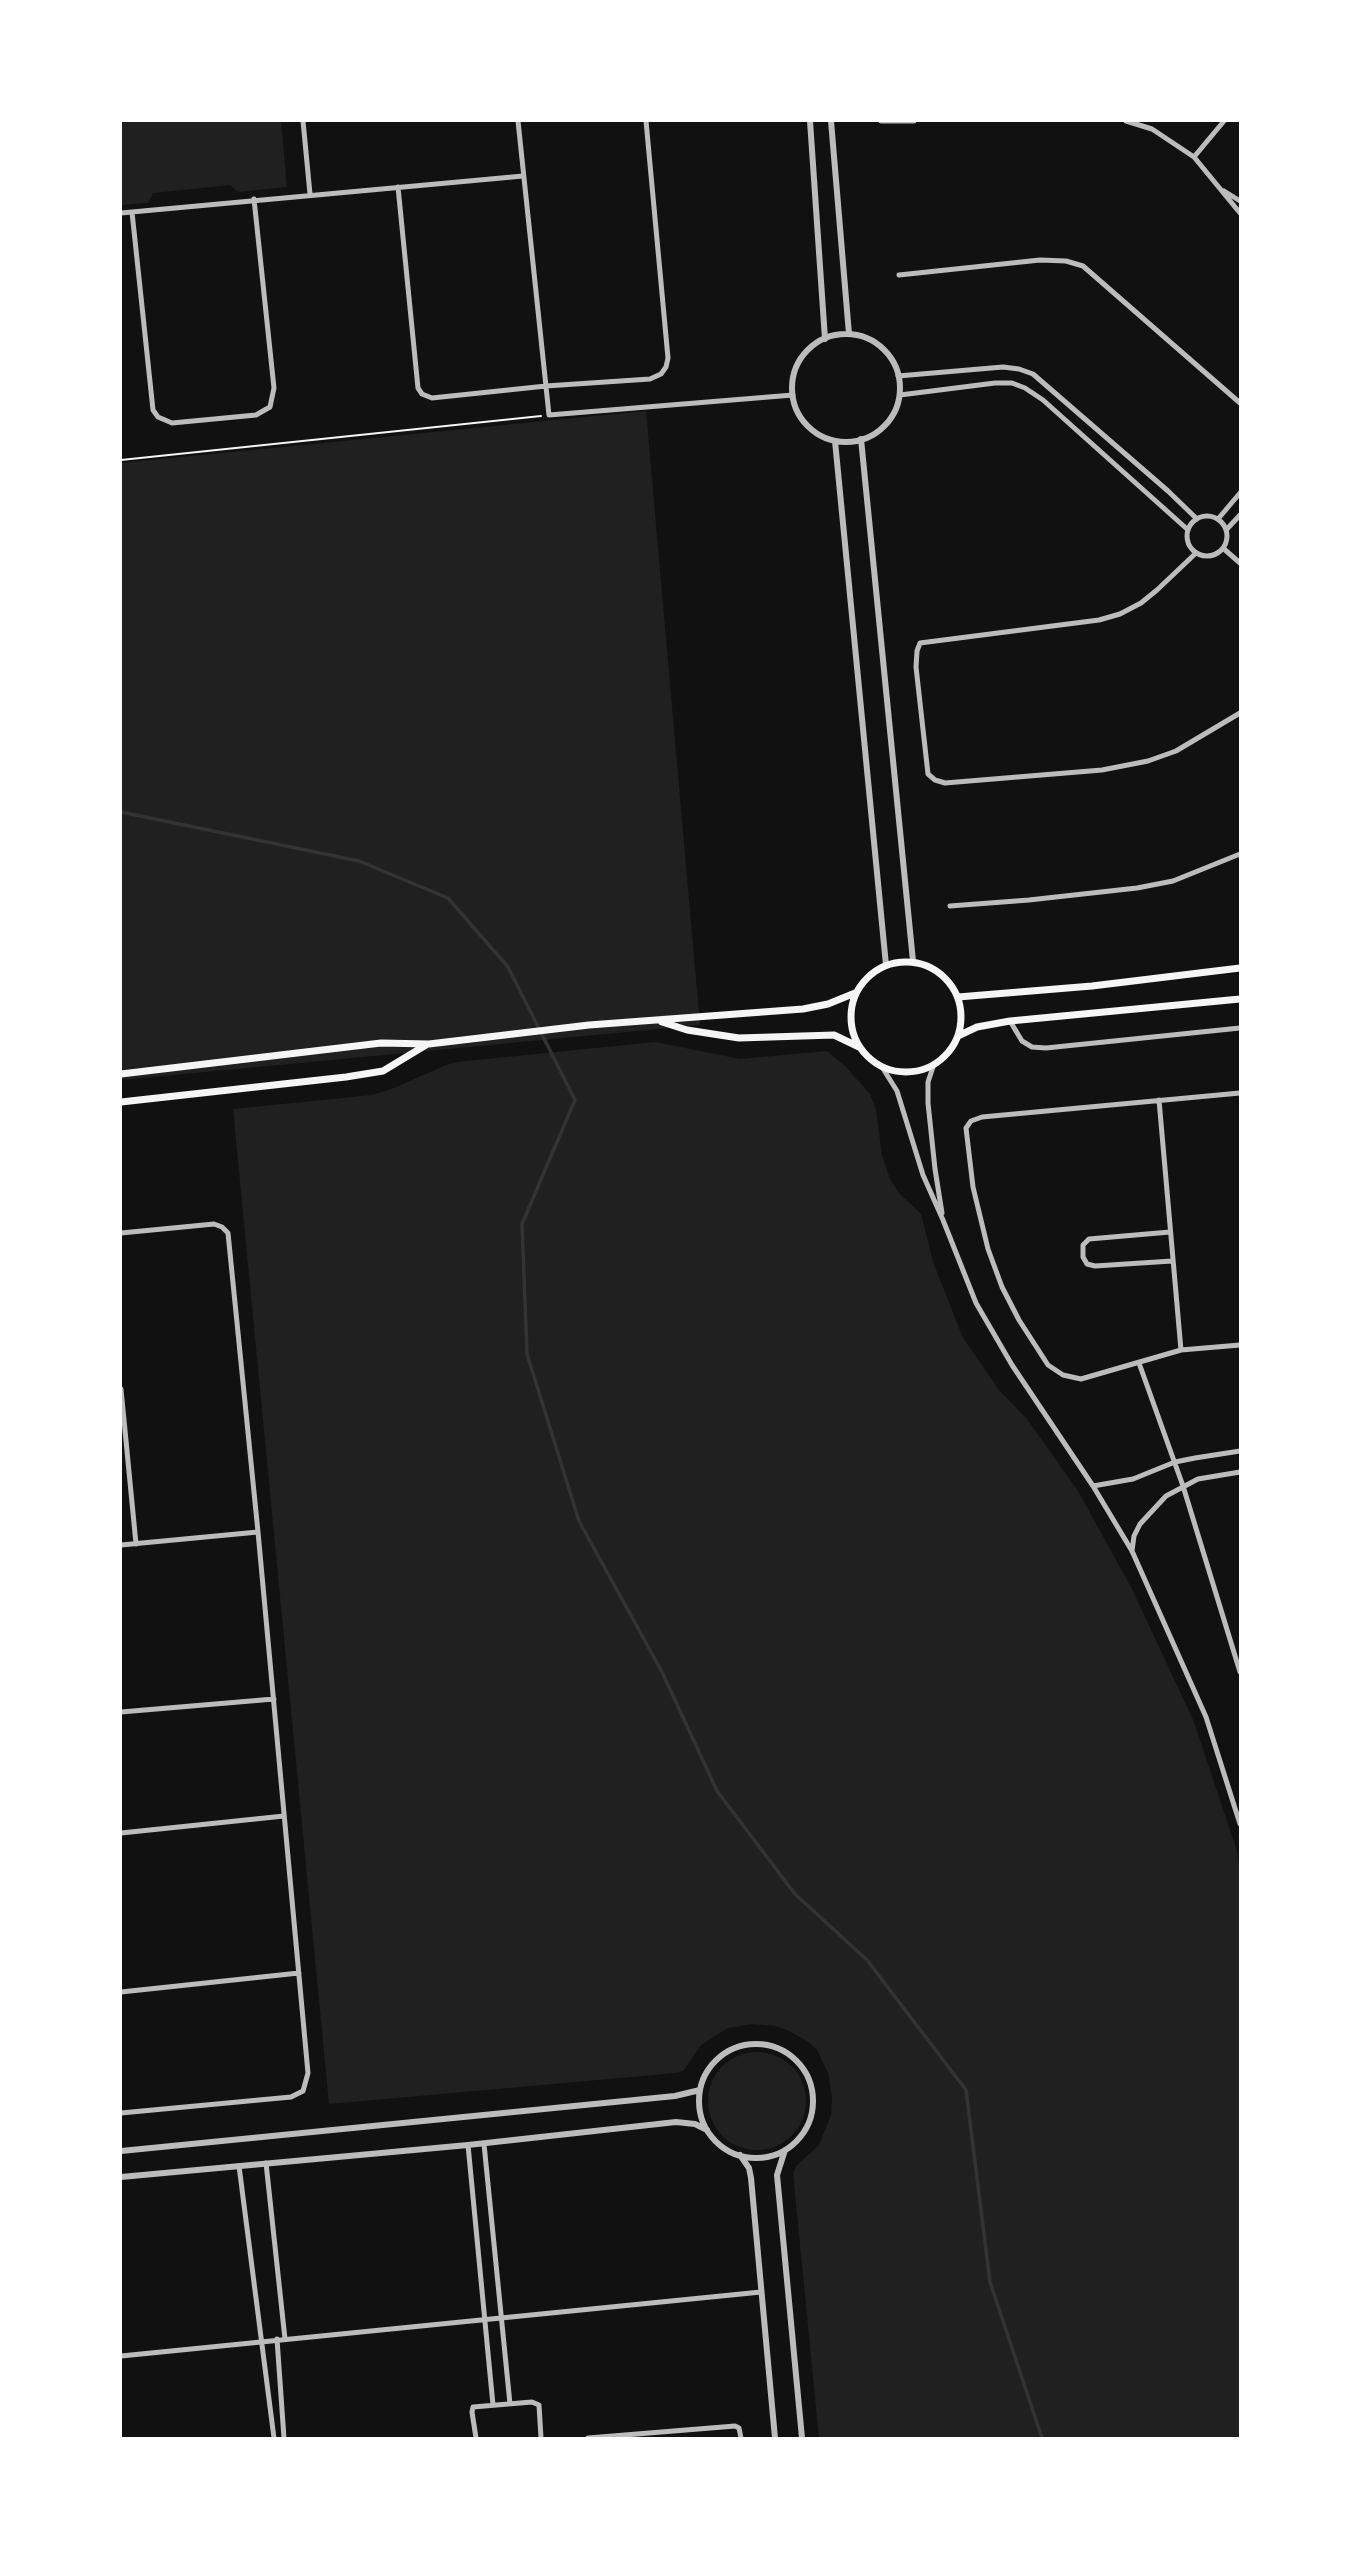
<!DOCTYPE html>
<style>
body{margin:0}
#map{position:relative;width:1361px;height:2559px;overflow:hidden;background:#111;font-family:"DejaVu Sans",sans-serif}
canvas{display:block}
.frame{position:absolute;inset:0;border:122px solid #fff;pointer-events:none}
</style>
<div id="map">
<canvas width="1361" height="2559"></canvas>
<div class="frame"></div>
</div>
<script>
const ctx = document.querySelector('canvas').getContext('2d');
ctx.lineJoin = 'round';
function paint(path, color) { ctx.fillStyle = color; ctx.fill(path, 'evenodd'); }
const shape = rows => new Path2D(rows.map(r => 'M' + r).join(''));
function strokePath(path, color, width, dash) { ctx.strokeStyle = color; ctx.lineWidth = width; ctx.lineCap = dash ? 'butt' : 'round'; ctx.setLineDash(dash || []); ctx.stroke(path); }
const green = shape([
 [121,121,281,121,287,187,238,192,230,185,153,193,148,203,121,205],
 [646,411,700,1025,121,1080,121,463],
 [655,1042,740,1059,827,1051,845,1066,870,1094,876,1110,882,1155,890,1179,900,1194,921,1214,933,1262,963,1338,999,1390,1027,1419,1078,1491,1132,1589,1194,1722,1237,1851,1240,1872,1240,2438,819,2438,793,2173,796,2166,819,2145,831,2115,832,2097,828,2073,817,2050,809,2042,787,2030,775,2026,752,2024,728,2028,701,2045,683,2071,676,2073,329,2104,233,1109,372,1095,394,1088,446,1065,457,1062],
 '708 2101a49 49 0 1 1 98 0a49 49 0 1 1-98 0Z'
]);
const stream = shape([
 [121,812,359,861,448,898,508,967,575,1100,522,1224,527,1354,579,1521,662,1672,717,1791,795,1894,867,1960,966,2090,990,2282,1042,2438]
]);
const path = shape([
 [121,460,541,416]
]);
const minor = shape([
 [303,121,310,194],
 [518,121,549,415,793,395],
 [881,121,914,121],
 [1126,121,1152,129,1194,157,1240,213],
 [1194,157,1224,121],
 [398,187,418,388,422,394,432,398,546,386,650,379,661,374,666,367,668,358,646,121],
 [1224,191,1240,201],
 [132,212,153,410,158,417,172,423,256,415,270,407,274,388,254,199],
 [121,213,523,176],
 [899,275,1040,260,1066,261,1083,266,1240,403],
 [898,376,1003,367,1019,369,1033,374,1168,491,1197,519],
 [900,395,995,383,1012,383,1025,388,1043,400,1187,529],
 '1187 536a20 20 0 1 1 40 0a20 20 0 1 1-40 0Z',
 [1218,519,1240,493],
 [1227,529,1240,515],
 [1224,549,1240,563],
 [1196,553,1157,590,1141,603,1120,614,1099,620,920,643,917,651,916,667,928,774,935,780,945,783,1102,770,1148,761,1176,751,1240,713],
 [950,906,1029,900,1137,888,1173,881,1240,854],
 [1010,1021,1022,1041,1032,1047,1046,1048,1240,1028],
 [934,1064,928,1082,928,1103,935,1169,942,1213],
 [882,1067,897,1091,923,1175,943,1220,976,1303,1012,1365,1093,1486,1132,1551,1206,1717,1240,1824],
 [1240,1093,982,1117,971,1121,966,1128,973,1187,988,1249,1002,1287,1019,1320,1048,1365,1063,1375,1081,1379,1181,1350,1240,1345],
 [1159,1100,1181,1350],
 [1170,1232,1089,1239,1083,1245,1083,1257,1087,1264,1095,1266,1172,1261],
 [121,1233,214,1224,222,1227,228,1233,258,1532,308,2073,303,2091,291,2097,121,2113],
 [1139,1363,1183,1486,1240,1672],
 [121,1389,136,1544],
 [1093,1486,1133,1479,1175,1462,1195,1458,1240,1451],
 [121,1545,258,1532],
 [1132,1551,1134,1536,1140,1524,1166,1496,1198,1479,1240,1472],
 [121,1712,274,1699],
 [121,1833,284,1816],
 [121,1992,299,1973],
 [484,2144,510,2404],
 [468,2145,493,2405],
 [266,2163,285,2339],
 [239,2166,274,2438],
 [277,2339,284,2438],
 [121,2356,761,2292],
 [476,2438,472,2412,473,2407,532,2402,539,2405,541,2438],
 [588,2438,735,2426,739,2428,741,2438]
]);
const tertiary = shape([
 [810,121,825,339],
 [831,121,849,334],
 '792 388a54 54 0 1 1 108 0a54 54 0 1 1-108 0Z',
 [861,439,913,961],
 [835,441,886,965],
 '699 2101a57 57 0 1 1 114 0a57 57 0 1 1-114 0Z',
 [785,2150,777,2175,802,2438],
 [121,2151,675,2096,700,2090],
 [740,2155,749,2168,751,2178,775,2438],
 [121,2177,468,2145,676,2122,695,2124,707,2130]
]);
const secondary = shape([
 '851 1017a55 55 0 1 1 110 0a55 55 0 1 1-110 0Z',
 [958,997,1092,986,1240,968],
 [662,1022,687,1030,739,1038,834,1035,859,1047],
 [958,1036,977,1027,1010,1021,1240,999],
 [121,1074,381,1043,429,1044,589,1025,803,1009,828,1004,855,993],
 [121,1102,346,1077,383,1071,426,1045]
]);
paint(green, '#202020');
strokePath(stream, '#333', 3.5);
strokePath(path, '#f5f5f5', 2);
strokePath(minor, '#bcbcbc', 5);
strokePath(tertiary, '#bcbcbc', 6);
strokePath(secondary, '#f5f5f5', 7);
</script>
